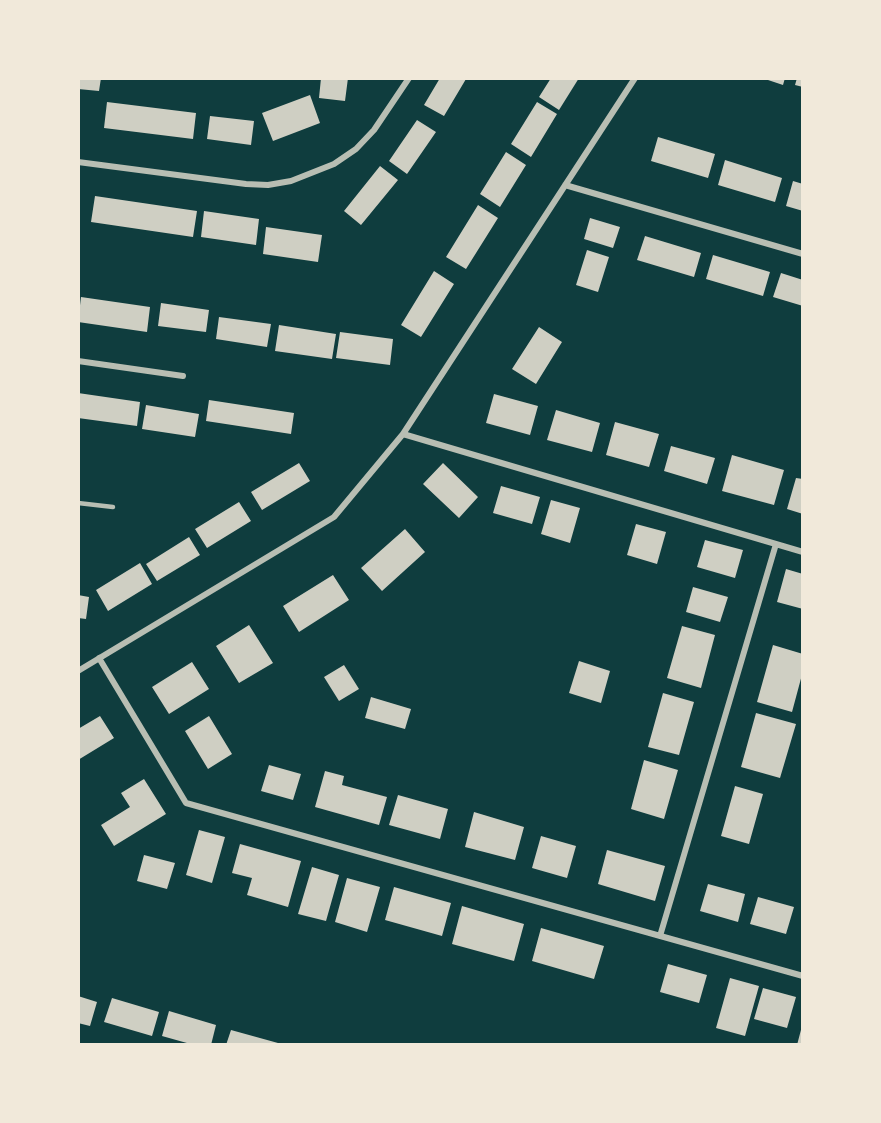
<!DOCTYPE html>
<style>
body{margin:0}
#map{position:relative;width:881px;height:1123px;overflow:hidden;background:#0f3d3e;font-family:"DM Sans",sans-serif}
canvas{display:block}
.frame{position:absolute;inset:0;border:80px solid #f1e9da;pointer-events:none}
</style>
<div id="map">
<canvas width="881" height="1123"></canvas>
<div class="frame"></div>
</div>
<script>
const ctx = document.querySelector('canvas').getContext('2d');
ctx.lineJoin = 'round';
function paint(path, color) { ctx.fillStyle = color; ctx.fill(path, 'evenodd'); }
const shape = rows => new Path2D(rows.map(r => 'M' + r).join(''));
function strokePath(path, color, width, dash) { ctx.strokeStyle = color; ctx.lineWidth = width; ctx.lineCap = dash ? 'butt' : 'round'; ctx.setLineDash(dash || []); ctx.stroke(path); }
const building = shape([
 [78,78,101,78,99,91,78,89],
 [321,78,348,78,345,101,319,98],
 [440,78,466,79,444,116,424,105],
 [551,78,579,78,559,110,539,97],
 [762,78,785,78,783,85],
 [797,78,803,78,803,87,795,85],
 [310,95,320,123,273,141,262,113],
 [107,102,196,113,193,139,104,128],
 [537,102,557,114,531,157,511,144],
 [210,116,254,121,251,145,207,139],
 [417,120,436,132,407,174,389,161],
 [658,137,715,154,708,178,651,161],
 [506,152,526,165,500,207,480,194],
 [725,160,782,178,775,202,718,185],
 [380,166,398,180,361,225,344,211],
 [793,181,803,184,803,211,786,206],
 [95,196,197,211,193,237,91,222],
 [478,205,498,218,466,269,446,257],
 [204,211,259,219,256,245,201,237],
 [590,218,620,227,613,248,584,239],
 [266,227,322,235,318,262,263,254],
 [645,236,701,253,694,277,637,260],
 [587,250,609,257,598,292,576,285],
 [713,255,770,272,763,296,706,279],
 [434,271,454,284,421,337,401,325],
 [781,273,803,280,803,306,773,297],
 [81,297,150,307,147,332,78,322],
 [161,303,209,310,206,332,158,326],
 [219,317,271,324,267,347,216,339],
 [279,325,336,334,332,359,275,351],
 [539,327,562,342,536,384,512,369],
 [340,332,393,339,390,365,336,358],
 [78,393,140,402,137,426,78,418],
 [494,394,538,406,530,435,486,423],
 [209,400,294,413,291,434,206,421],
 [146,405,199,414,195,437,142,429],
 [556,410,600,423,592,452,547,440],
 [615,422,659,434,649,467,606,455],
 [671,446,715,458,707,484,664,471],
 [732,455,784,470,774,505,722,491],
 [299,463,310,481,262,510,251,492],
 [443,463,478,497,459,518,423,484],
 [796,478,803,479,803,514,787,509],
 [501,486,540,497,532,524,493,513],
 [551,500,580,508,570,543,541,534],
 [239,502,251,521,207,548,195,529],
 [636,524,666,532,657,564,627,555],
 [405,529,425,552,382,591,361,568],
 [189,537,200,555,157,581,146,564],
 [705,540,743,550,735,578,697,567],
 [140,563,152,584,108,611,96,590],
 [786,569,803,574,803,609,777,602],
 [333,575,349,600,299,632,283,606],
 [693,587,728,597,720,622,686,612],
 [78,595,89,597,86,619,78,618],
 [249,625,273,663,239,683,216,646],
 [682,626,715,635,701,688,667,678],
 [773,645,803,654,803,671,792,712,757,702],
 [579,661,610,671,601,703,569,693],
 [192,662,209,689,169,714,152,687],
 [344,665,359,689,339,701,324,677],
 [663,693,694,702,679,755,648,747],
 [371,697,411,709,405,729,365,718],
 [756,713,796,724,780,778,741,767],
 [100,716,114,738,78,760,78,729],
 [209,716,232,754,208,769,185,731],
 [644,760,678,770,664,819,631,809],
 [269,765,301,774,293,800,261,791],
 [325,771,344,776,342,785,387,797,379,825,315,807],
 [144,779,166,814,114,846,101,825,130,807,121,793],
 [735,786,763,794,749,844,721,836],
 [398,795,448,809,440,839,389,825],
 [474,812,524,827,515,860,465,847],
 [199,830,225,837,212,883,186,875],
 [541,836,576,846,567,878,532,868],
 [240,844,301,861,288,907,247,895,252,878,232,873],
 [607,850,665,866,655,901,598,884],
 [144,855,175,863,167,889,137,881],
 [312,867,339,875,326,921,298,914],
 [347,878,380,887,367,932,335,922],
 [708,884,745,894,738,922,700,911],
 [394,887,451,903,442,936,385,920],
 [758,897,794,907,786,934,750,924],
 [462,906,524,924,514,961,452,944],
 [541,928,604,946,594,979,532,961],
 [668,964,707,975,699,1003,660,992],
 [730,978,759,986,745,1036,716,1028],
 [763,988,796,997,787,1028,754,1019],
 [78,996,97,1002,90,1026,78,1023],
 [112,998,159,1012,152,1036,104,1022],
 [169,1011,216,1025,211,1045,194,1045,162,1036],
 [802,1026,803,1045,797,1045],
 [231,1030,278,1043,277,1045,226,1045]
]);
const service = shape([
 [78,503,113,507]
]);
const minor = shape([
 [78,162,246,184,268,185,291,181,334,164,356,149,374,130,409,78],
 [565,185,803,254],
 [78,361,183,376],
 [403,434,803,552],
 [99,658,186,803,803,976],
 [78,671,334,517,403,434,635,78],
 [660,936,776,544]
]);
paint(building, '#cfcfc3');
strokePath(service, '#b8beb3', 4.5);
strokePath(minor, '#b8beb3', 6);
</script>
